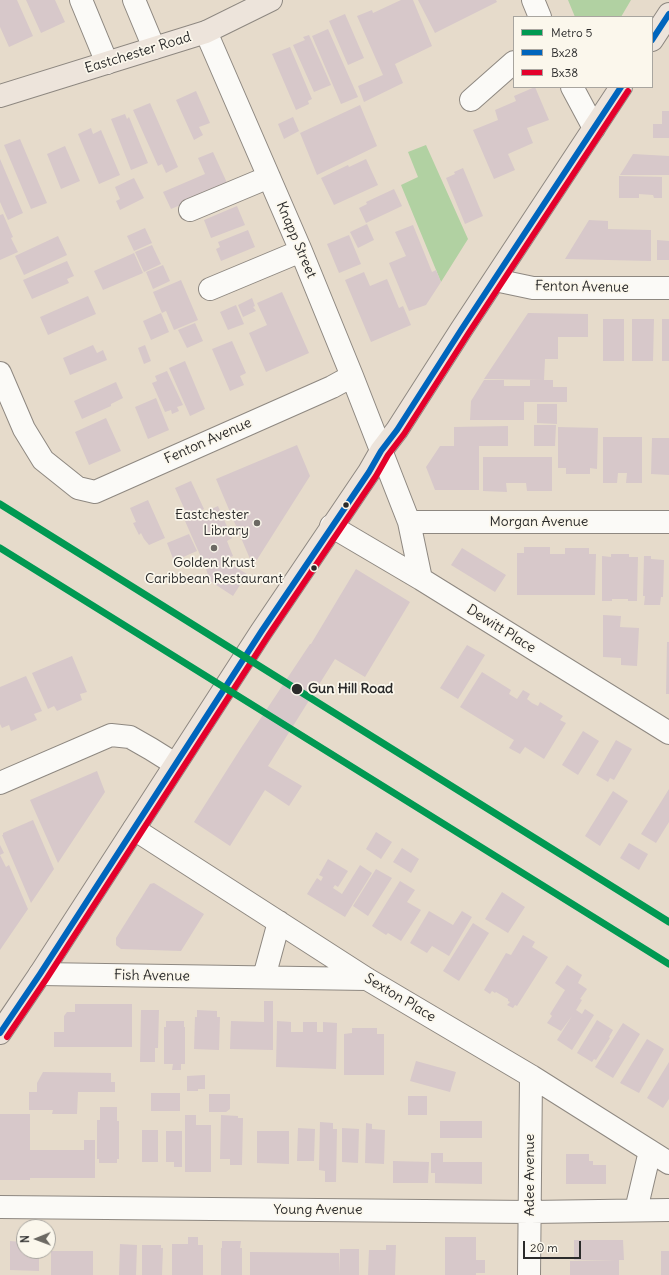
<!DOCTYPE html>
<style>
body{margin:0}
#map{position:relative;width:669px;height:1275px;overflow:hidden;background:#e6dbcb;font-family:Delius,sans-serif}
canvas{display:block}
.legend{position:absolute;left:513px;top:16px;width:140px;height:72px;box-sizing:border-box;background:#fbf7ec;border:1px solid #a8a59f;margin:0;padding:5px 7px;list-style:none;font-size:12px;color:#2b2b2b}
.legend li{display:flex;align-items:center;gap:8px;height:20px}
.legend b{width:20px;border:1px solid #a8a59f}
.north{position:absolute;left:16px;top:1219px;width:40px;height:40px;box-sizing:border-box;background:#fbf7ec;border:1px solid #a8a59f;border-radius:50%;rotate:269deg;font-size:11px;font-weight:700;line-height:16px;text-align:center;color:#2b2b2b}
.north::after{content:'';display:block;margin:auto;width:14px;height:18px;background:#6c6963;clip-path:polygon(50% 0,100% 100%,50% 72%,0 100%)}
.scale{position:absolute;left:523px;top:1241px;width:58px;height:18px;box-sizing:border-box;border:2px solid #2b2b2b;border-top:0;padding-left:5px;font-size:12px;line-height:14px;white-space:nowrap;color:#2b2b2b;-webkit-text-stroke:3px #fbf7ec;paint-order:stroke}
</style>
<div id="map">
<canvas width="669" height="1275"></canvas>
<ul class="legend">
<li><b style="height:5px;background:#009952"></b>Metro 5</li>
<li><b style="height:5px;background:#0065bd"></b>Bx28</li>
<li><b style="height:5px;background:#e4002b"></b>Bx38</li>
</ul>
<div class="north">N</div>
<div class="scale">20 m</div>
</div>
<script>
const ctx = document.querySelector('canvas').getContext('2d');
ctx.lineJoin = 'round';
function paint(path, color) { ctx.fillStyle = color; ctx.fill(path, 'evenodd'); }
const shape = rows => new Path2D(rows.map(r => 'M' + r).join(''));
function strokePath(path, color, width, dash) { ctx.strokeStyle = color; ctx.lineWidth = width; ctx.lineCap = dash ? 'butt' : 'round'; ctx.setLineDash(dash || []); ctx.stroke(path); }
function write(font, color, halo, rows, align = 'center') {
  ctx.font = font + ' Delius,sans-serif'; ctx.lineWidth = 3.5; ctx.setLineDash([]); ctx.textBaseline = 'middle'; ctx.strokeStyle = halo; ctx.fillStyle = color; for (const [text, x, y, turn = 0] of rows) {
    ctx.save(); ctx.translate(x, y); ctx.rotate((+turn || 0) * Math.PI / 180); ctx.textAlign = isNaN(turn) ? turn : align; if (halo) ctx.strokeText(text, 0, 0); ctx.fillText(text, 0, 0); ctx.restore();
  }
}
const green = shape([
 [568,0,631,0,621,17,575,17],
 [426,145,468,239,441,282,401,185,418,177,408,152]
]);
const building = shape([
 [0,0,17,0,33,36,9,47,0,27],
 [26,0,55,0,65,22,41,33],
 [401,0,413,0,432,46,395,64,403,83,364,102,358,86,383,75,357,16,372,10,373,13],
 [418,0,496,0,497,2,435,33],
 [345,14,364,58,348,65,329,21],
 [328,29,358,97,341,104,312,36],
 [309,35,331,85,314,92,293,45,305,40,303,37],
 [290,47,312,99,308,101,309,104,296,110,272,54],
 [535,87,549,120,527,128,533,143,508,154,515,170,494,179,473,130,498,120,495,110,516,101,514,96],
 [196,91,210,123,199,127,203,135,194,140,176,100],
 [150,103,178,167,166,173,162,164,158,166,133,110],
 [360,105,377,146,317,175,300,133],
 [662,111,669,111,669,138,653,138,653,124,662,124],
 [125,114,127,119,129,117,148,163,131,170,111,119],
 [293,117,299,131,284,139,278,124],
 [91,128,93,134,101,130,120,175,99,184,78,134],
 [20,139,47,203,31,209,4,145],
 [65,146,80,181,61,189,47,154],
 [213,152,228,185,171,209,163,192,205,174,198,158],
 [633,154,669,156,669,175,620,175],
 [0,159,23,213,8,220,0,202],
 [366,159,378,185,334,205,321,178,348,165,349,167],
 [463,168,483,216,465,224,446,178,455,174,454,172],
 [619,176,662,177,662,198,654,198,653,195,639,194,639,198,619,198],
 [134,178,144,198,120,210,116,201,120,199,115,187],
 [394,189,402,206,366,223,359,208,367,204,366,202],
 [237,206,245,225,211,238,204,220],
 [3,214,13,237,11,238,18,252,0,260,0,215],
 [589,220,608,221,608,229,651,230,651,261,565,259],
 [367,224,374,240,358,248,350,232],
 [413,225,432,272,436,270,441,282,426,305,409,311,389,263,406,256,395,232],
 [145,228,152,243,134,251,127,236],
 [248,230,255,247,221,261,216,249,220,247,218,242],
 [349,235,361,264,339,273,327,244],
 [58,236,67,255,24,275,15,256],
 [657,240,669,241,669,260,657,260],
 [152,245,161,264,144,272,135,252],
 [134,253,143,273,103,290,94,271],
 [67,261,74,276,67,279,69,283,32,299,23,280],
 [163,265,170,281,153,289,146,272],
 [364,272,370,286,387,279,399,308,403,306,411,325,371,342,345,280],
 [181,280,198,320,174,330,166,311,162,313,153,292],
 [282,292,309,353,266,372,249,333,267,325,257,303],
 [88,296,96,314,48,335,40,317],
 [252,298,255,306,253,307,256,311,243,317,238,305],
 [236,305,244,324,228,330,220,312],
 [161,313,169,332,151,340,143,321],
 [528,313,588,314,588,337,558,337,558,359,545,359,544,380,484,379],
 [603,319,624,319,624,361,603,361],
 [632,319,654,319,653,361,632,361],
 [662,319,669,319,669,361,662,361],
 [195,323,203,341,187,348,178,330],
 [232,341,246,373,240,376,244,385,230,391,212,349],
 [93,345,97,353,103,350,107,360,70,375,63,358],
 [145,345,151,361,144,364,138,348],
 [185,361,205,409,190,416,169,368],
 [167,371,183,405,177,407,179,411,172,414,171,410,165,412,152,383,157,381,155,376],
 [484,380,504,380,504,386,530,386,530,380,553,380,553,387,567,387,567,402,524,402,524,420,470,420,471,401],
 [116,382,123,398,111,404,111,406,82,419,74,401],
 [156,398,169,430,148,439,135,407],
 [537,404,557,404,557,424,537,423],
 [106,418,121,451,89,465,75,432],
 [534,425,556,425,555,446,534,446],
 [508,426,508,446,479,446,479,490,435,490,426,467,440,446,454,446,454,427],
 [558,427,598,428,597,469,590,468,590,474,566,474,566,468,558,468],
 [603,437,642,437,642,483,626,483,627,473,618,473,617,483,603,483],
 [652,438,669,438,669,475,651,474],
 [297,445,310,476,253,566,216,479],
 [483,457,552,457,552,491,527,491,526,483,506,483,507,492,483,491],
 [191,481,204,509,188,517,175,488],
 [148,500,165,538,149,545,144,539,141,533,139,535,133,523,136,522,130,508],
 [218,506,232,538,227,541,233,556,224,560,247,574,233,596,210,581,205,566,185,521],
 [189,534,197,551,174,561,167,543],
 [524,547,550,547,550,554,565,554,565,548,589,548,589,554,596,554,595,595,517,595,517,553,524,553],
 [462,548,506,575,495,592,451,565],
 [611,554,629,554,629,557,638,557,637,601,628,601,628,599,612,599,612,601,602,601,602,556,611,557],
 [644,556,651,556,651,559,664,560,663,597,661,597,660,605,644,605,645,596,643,596],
 [356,569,410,602,365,677,335,659,268,766,302,786,289,806,265,790,230,846,194,822,241,748,310,644,311,644],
 [603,615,621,616,620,627,639,628,637,666,621,665,621,658,603,657],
 [667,642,669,642,669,694,666,694],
 [467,645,485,655,458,699,440,688],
 [72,656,87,692,80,694,82,700,57,711,54,706,48,709,32,673],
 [482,672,511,690,509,694,517,699,523,690,530,694,527,699,532,703,538,706,540,702,563,716,560,720,566,723,544,759,525,747,520,754,509,748,514,740,460,707],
 [26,676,42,711,34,714,37,720,11,731,9,725,2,728,0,724,0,687],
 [583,731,599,741,578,775,562,765],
 [616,740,632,749,614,780,610,778,608,782,596,775],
 [97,771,105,792,58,863,30,800],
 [669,789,669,822,656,843,641,834],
 [613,791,628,801,600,846,585,836],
 [33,820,54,869,31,903,2,835,3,835,3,833],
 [376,832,392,842,381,859,366,849],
 [629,843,648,854,639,870,620,858],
 [0,845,4,853,0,855,6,867,9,865,28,909,0,950],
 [402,848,419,859,411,873,393,862],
 [328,859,348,871,338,887,335,885,333,888,342,894,360,865,372,873,345,917,307,894,317,878,321,881,323,877,319,875],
 [376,869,392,878,368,916,353,906],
 [400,881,415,890,407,902,421,910,401,941,388,933,386,935,372,926],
 [154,883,204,914,181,951,121,949,116,945,116,938,150,884],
 [502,892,525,907,508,933,485,919],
 [429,911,453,925,462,911,472,917,449,956,432,946,427,953,410,943],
 [473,923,489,933,459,981,443,971],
 [523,935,535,942,532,947,548,957,517,1006,515,1005,513,1008,507,1005,510,1002,508,1001,508,999,496,992,495,993,492,991,490,994,484,990,506,953,511,955],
 [567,965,582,975,578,983,587,989,580,999,582,1000,576,1010,582,1014,585,1009,594,1015,572,1050,557,1040,572,1016,561,1031,547,1023,552,1016,550,1014,565,990,555,983],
 [264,1001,273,1001,273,1050,230,1049,231,1021,264,1022],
 [75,1004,132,1004,132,1047,54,1047,54,1032,64,1032,64,1016,67,1012,75,1012],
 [141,1010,159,1010,158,1048,155,1048,155,1062,140,1062],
 [197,1010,217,1011,217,1017,220,1017,219,1050,194,1049,195,1017,197,1017],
 [597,1020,613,1030,609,1037,610,1038,596,1060,594,1059,592,1062,577,1053],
 [166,1021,184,1021,184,1027,185,1027,185,1064,181,1064,181,1070,172,1070,173,1064,164,1064,164,1027,166,1027],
 [277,1021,291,1022,291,1032,303,1032,303,1022,317,1022,317,1032,323,1032,323,1022,337,1023,336,1069,276,1067],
 [623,1023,640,1034,613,1078,595,1067],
 [352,1028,377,1028,377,1034,384,1034,384,1075,344,1075,344,1034,352,1033],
 [647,1039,664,1049,639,1093,620,1083],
 [416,1061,456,1072,450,1092,410,1081],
 [669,1062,669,1099,663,1108,647,1098],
 [43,1072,111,1073,111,1082,115,1082,115,1092,78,1092,77,1114,52,1114,53,1110,29,1110,29,1092,37,1092,37,1083],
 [205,1075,205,1089,198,1089,198,1091,187,1091,187,1076],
 [151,1093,180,1093,180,1111,151,1111],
 [209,1094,230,1094,230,1109,226,1112,209,1112],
 [408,1096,427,1096,427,1115,408,1115],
 [100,1107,117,1107,117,1121,119,1121,119,1159,117,1159,117,1163,99,1163,99,1159,97,1159,97,1120,100,1120],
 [0,1114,30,1114,30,1150,84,1150,84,1140,95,1140,95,1178,30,1178,30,1180,0,1180],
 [185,1115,196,1115,196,1125,211,1125,211,1172,185,1172],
 [221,1115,238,1116,238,1118,243,1118,242,1165,230,1165,230,1159,220,1159],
 [440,1121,482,1121,482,1138,440,1138],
 [320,1122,333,1123,333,1129,337,1129,336,1182,325,1182,325,1171,319,1170],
 [366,1123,372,1124,372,1129,385,1130,384,1164,365,1163],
 [298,1128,315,1129,314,1161,297,1161],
 [342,1128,359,1129,358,1163,342,1162],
 [142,1130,158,1130,158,1162,142,1162],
 [166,1131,182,1131,182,1167,174,1167,174,1162,166,1162],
 [257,1131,289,1131,289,1164,257,1163],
 [431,1153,443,1153,443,1162,482,1162,482,1184,435,1183,435,1173,431,1173],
 [566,1154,589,1154,589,1161,593,1161,593,1165,606,1165,606,1184,566,1184],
 [393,1161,429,1162,428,1183,393,1183],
 [188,1237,198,1237,198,1245,203,1245,203,1275,172,1275,172,1244,188,1244],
 [445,1237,476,1237,476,1260,485,1260,485,1273,476,1273,476,1275,445,1275],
 [574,1240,623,1240,624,1260,619,1260,619,1275,570,1275,570,1261,616,1261,574,1260],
 [10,1241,22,1242,24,1251,39,1251,39,1271,10,1270],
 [222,1241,241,1241,240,1248,242,1248,242,1275,221,1275,221,1248,222,1248],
 [120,1244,137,1245,136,1275,119,1275],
 [142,1245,161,1245,161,1248,163,1248,162,1275,142,1275],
 [386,1245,396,1245,395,1275,368,1275,369,1250,386,1250],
 [340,1249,359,1249,359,1275,339,1275],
 [51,1251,93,1251,93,1275,51,1275],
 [661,1251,669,1251,669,1275,661,1275],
 [250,1252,339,1253,339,1275,250,1275]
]);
const minor = shape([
 [81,0,107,63],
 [134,0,154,48],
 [533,0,540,17],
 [206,32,301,251,352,376,409,522,421,579],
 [572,87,594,128],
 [471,100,514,62],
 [190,210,269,177],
 [495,280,533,288,669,288],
 [210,289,301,251],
 [0,373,24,429,43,460,78,488,95,492,332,387,352,376],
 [409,522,669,522],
 [331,526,421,579,669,733],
 [0,783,111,735,130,737,151,749,175,764],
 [134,829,367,979,531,1076,669,1163],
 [40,974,367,979],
 [264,977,279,922],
 [0,1207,530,1212,669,1210],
 [636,1210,650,1151],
 [529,1275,531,1076]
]);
const major = shape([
 [652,40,669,14],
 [0,96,206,32,271,0],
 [0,1033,40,974,261,632,369,472,381,451,397,430,461,330,621,87]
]);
const bus1 = shape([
 [652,40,669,14],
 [0,1033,40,974,261,632,369,472,381,451,397,430,461,330,621,87]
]);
const bus2 = shape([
 [7,1037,47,978,268,636,376,476,388,455,404,434,468,334,628,91]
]);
const metro1 = shape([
 [0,504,669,922],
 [0,548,669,964]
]);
const markers = [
 [346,505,3.5,"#2b2b2b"],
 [257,523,4,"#6c6963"],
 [214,548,4,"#6c6963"],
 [314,568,3.5,"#2b2b2b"],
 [297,689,6,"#2b2b2b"]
];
const streetNames = [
 ["Eastchester Road",138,53,-17],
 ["Knapp Street",296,240,67],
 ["Fenton Avenue",582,287,1],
 ["Fenton Avenue",208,441,-24],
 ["Morgan Avenue",539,522],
 ["Dewitt Place",501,629,32],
 ["Fish Avenue",152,976,1],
 ["Sexton Place",400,998,31],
 ["Adee Avenue",530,1175,-90],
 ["Young Avenue",318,1210]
];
const poiNames = [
 ["Eastchester",249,515],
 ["Library",249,531],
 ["Golden Krust",214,563,"center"],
 ["Caribbean Restaurant",214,579,"center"]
];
const stopNames = [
 ["Gun Hill Road",308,689]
];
paint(green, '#b1d1a2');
paint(building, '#d7c8ca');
strokePath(minor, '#8e8881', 24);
strokePath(major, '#8e8881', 24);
strokePath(minor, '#fbfaf7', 22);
strokePath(major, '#ede4db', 22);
strokePath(bus1, '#0065bd', 6);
strokePath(bus2, '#e4002b', 6);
strokePath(metro1, '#009952', 7);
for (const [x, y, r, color] of markers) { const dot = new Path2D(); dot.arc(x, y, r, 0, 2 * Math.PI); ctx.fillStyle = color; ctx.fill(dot); strokePath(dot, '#fbf7ec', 1.5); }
write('14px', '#2b2b2b', '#fbf7ec', streetNames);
write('14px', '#2b2b2b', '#fbf7ec', poiNames, 'right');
write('bold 14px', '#2b2b2b', '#fbf7ec', stopNames, 'left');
</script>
